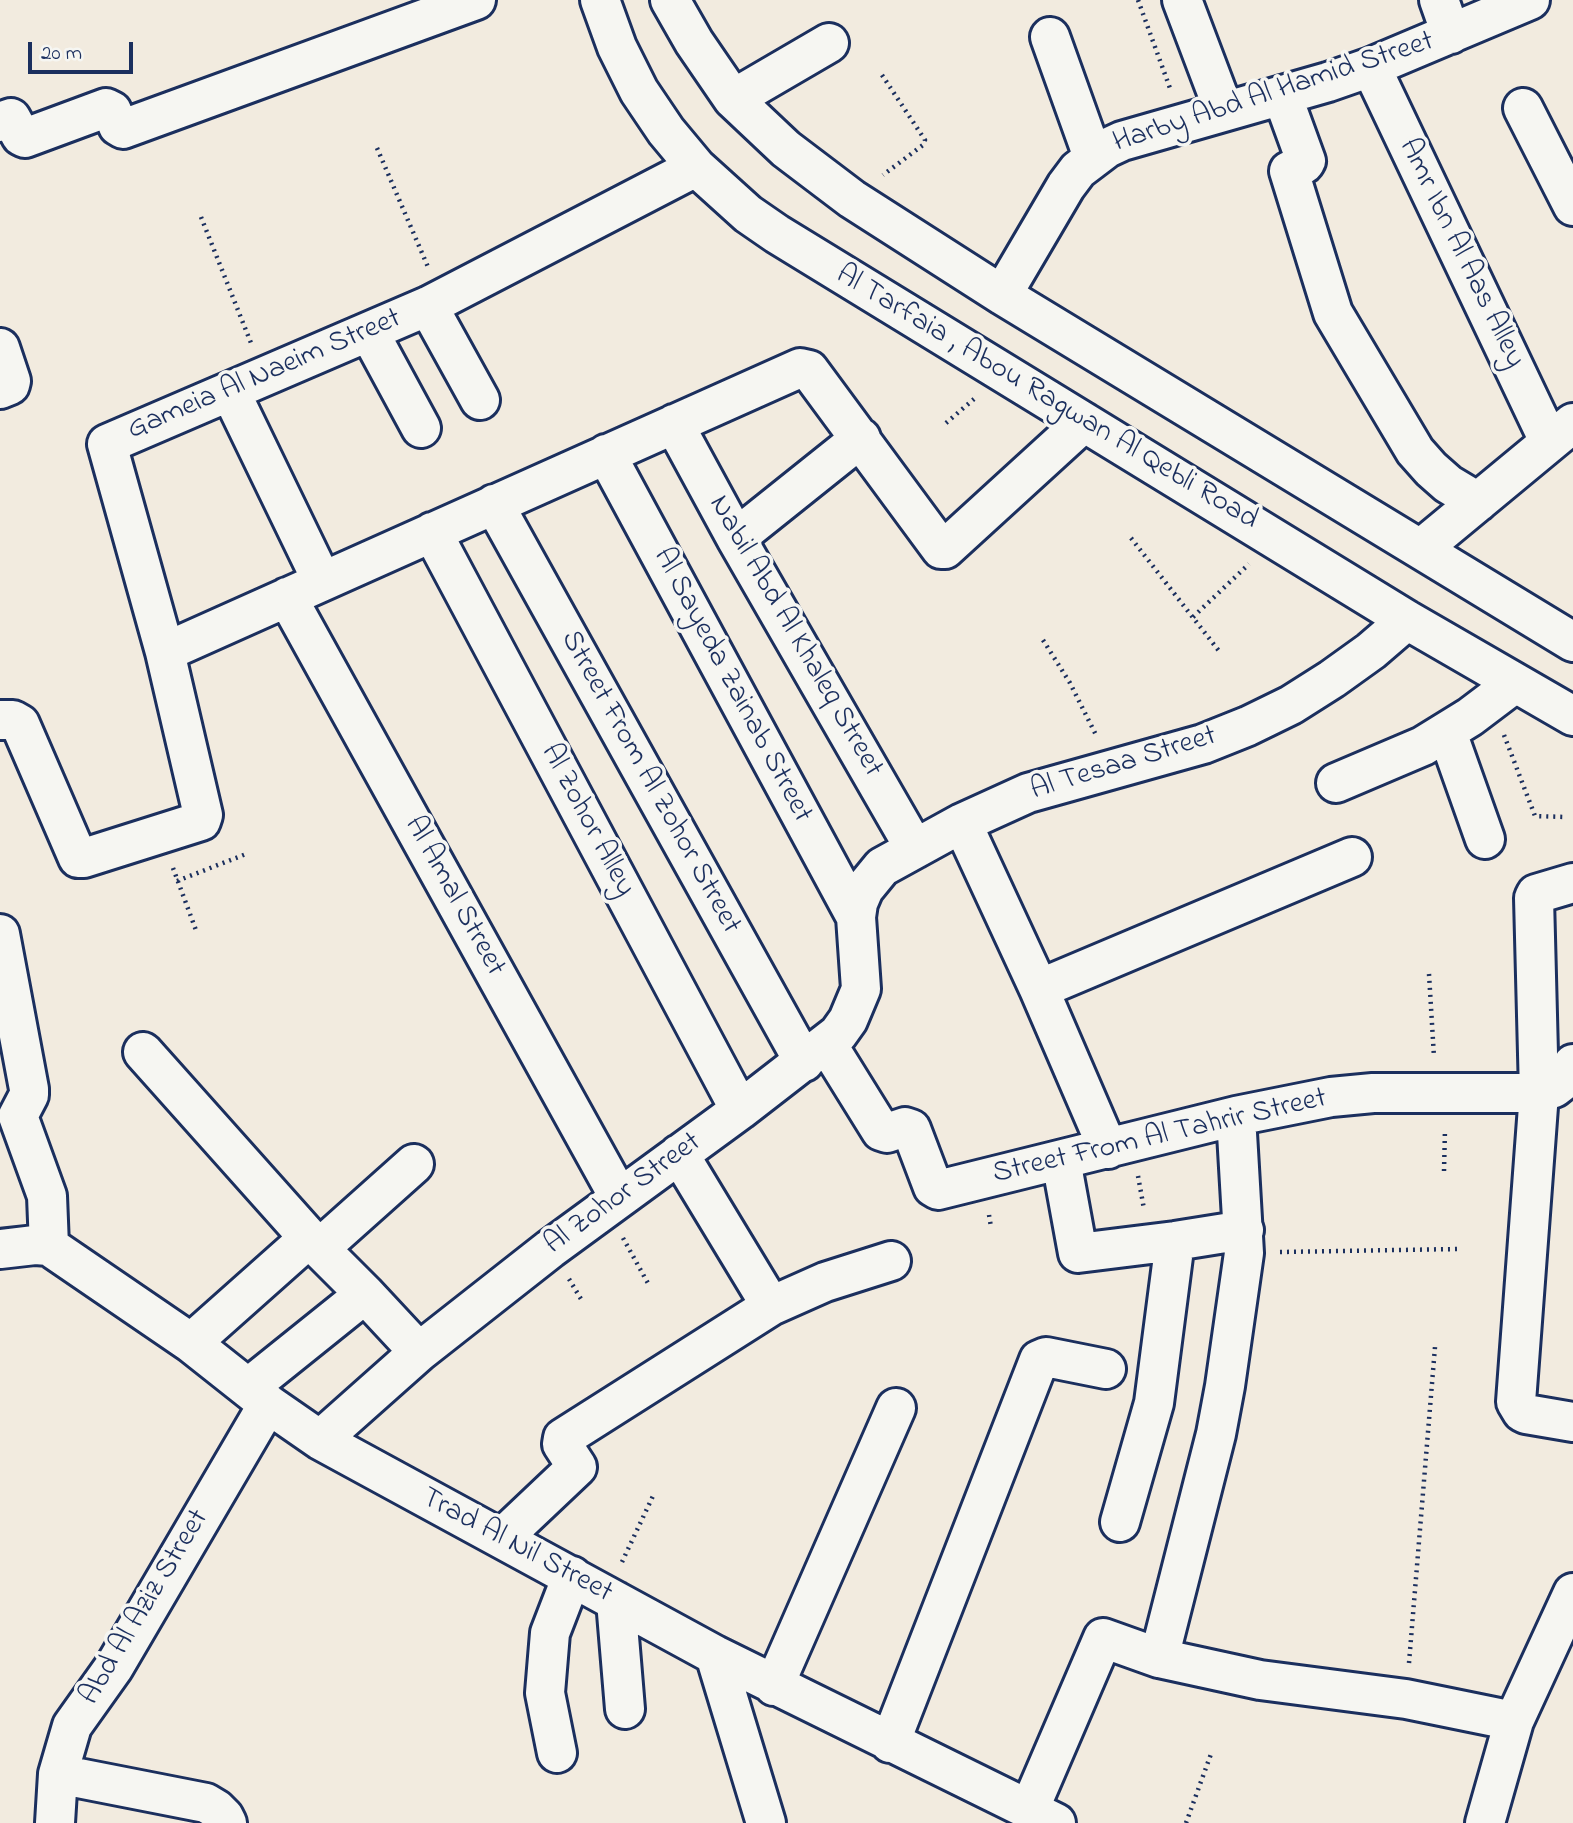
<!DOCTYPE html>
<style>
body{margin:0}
#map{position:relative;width:1573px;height:1823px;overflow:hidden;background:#f2ebdf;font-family:"Indie Flower",sans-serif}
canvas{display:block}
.scale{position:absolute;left:28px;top:42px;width:105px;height:32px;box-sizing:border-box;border:4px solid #1b2f5e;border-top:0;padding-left:9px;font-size:21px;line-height:24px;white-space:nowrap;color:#1b2f5e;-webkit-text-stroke:5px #f6f6f2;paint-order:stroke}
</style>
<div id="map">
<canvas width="1573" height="1823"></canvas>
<div class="scale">20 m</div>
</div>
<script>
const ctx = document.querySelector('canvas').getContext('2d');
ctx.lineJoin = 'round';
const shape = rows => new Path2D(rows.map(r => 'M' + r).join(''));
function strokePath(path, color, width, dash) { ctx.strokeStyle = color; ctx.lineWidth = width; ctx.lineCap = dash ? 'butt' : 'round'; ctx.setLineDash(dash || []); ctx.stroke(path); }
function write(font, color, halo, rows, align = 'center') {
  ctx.font = font + ' "Indie Flower",sans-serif'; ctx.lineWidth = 7; ctx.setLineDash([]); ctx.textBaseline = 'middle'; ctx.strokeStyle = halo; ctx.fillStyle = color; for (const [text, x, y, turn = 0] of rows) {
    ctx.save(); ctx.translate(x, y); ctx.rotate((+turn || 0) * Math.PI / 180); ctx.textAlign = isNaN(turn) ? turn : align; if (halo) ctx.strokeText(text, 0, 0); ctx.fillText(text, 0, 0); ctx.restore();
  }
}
const path = shape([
 [1138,0,1171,91],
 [882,75,925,140,923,145,883,175],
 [377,148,428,267],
 [201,217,251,343],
 [946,423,974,399],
 [1131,538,1219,651],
 [1193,617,1249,564],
 [1043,640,1070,683,1097,737],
 [1504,735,1535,816,1565,817],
 [173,868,197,933],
 [177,881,246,854],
 [1429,974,1434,1057],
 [1444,1171,1445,1129],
 [1138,1176,1144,1209],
 [989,1215,991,1227],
 [623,1238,650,1287],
 [1280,1252,1458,1249],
 [569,1279,581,1299],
 [622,1562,653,1496],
 [1409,1663,1435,1347],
 [1186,1823,1211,1754]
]);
const minor = shape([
 [600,0,617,47,639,91,666,131,696,167,748,214,777,234,1407,620,1573,716],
 [670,0,694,42,733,99,786,149,852,199,1002,295,1573,642],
 [1182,0,1224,111],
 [1439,0,1451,34],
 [1050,37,1093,157],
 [1371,67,1549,441],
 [1282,95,1306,161,1304,164,1289,171,1333,313,1415,451,1431,469,1448,484,1478,502],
 [733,99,829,43],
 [1523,108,1573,206],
 [0,122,11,118,21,136,25,138,106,108,112,111,118,126,123,129,476,0],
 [1002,295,1066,186,1078,170,1107,148,1122,141,1328,82,1371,67,1530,0],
 [428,306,480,400],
 [369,332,421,428],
 [0,348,11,381,10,385,0,389],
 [230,391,322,581],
 [674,424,736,538,915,849],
 [606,454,856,917],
 [494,504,804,1062],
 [432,532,740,1110],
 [736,538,861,438],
 [1422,548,1573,423],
 [287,597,619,1197],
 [165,652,800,368,809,370,941,549,945,549,1084,422],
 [0,720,13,720,20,724,78,858,84,858,201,821,203,815,165,652,107,444,428,306,696,167],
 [1447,732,1485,839],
 [1336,783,1423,746,1470,717,1515,683],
 [962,823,1039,989,1108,1149],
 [1573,883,1536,894,1534,898,1539,1093,1516,1402,1522,1412,1526,1414,1573,1422],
 [0,934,29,1089,29,1095,18,1116,47,1196,49,1246],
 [1039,989,1352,857],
 [827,1044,881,1131,887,1133,905,1127,911,1129,933,1187,938,1190,1236,1116,1331,1097,1373,1093,1539,1093,1554,1088,1564,1080,1573,1064],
 [143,1052,309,1238,365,1294,419,1352],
 [679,1154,771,1306],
 [1061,1160,1078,1253,1175,1241,1244,1230],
 [320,1248,414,1164],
 [0,1249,35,1245,49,1246,191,1343,268,1404,320,1440,715,1655,1056,1823],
 [191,1343,309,1238],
 [248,1388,365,1294],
 [320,1440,419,1352,550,1249,740,1110,838,1034,848,1020,861,989,856,917,858,903,864,889,882,867,962,823,1028,793,1203,744,1248,726,1291,705,1332,679,1371,651,1407,620],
 [1120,1522,1154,1403,1175,1241],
 [502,1538,577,1467,562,1444,563,1438,771,1306,825,1282,891,1261],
 [616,1601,625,1709],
 [715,1655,766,1823],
 [1159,1658,1216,1434,1225,1386,1244,1253,1236,1116],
 [774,1686,896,1408],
 [890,1743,1039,1360,1046,1357,1106,1369],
 [557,1753,545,1693,550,1633,572,1576],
 [58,1774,206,1803,216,1809,224,1817,227,1823],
 [1029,1810,1103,1638,1159,1658,1260,1680,1406,1699,1514,1721],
 [55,1823,58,1774,72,1726,114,1667,268,1404],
 [1485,1823,1514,1721,1573,1593]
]);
const streetNames = [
 ["Harby Abd Al Hamid Street",1274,94,-18],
 ["Amr Ibn Al Aas Alley",1460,254,64],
 ["Gameia Al Naeim Street",265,376,-23],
 ["Al Tarfaia , Abou Ragwan Al Qebli Road",1046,399,31],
 ["Nabil Abd Al Khaleq Street",794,637,60],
 ["Al Sayeda Zainab Street",731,686,62],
 ["Al Tesaa Street",1124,765,-17],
 ["Street From Al Zohor Street",649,783,61],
 ["Al Zohor Alley",586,821,62],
 ["Al Amal Street",453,897,61],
 ["Street From Al Tahrir Street",1160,1138,-13],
 ["Al Zohor Street",624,1195,-36],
 ["Trad Al Nil Street",516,1547,28],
 ["Abd Al Aziz Street",146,1608,-59]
];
strokePath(minor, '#1b2f5e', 44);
strokePath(path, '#1b2f5e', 4.5, [2, 5]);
strokePath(minor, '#f6f6f2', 38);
write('30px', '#1b2f5e', '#f6f6f2', streetNames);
</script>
